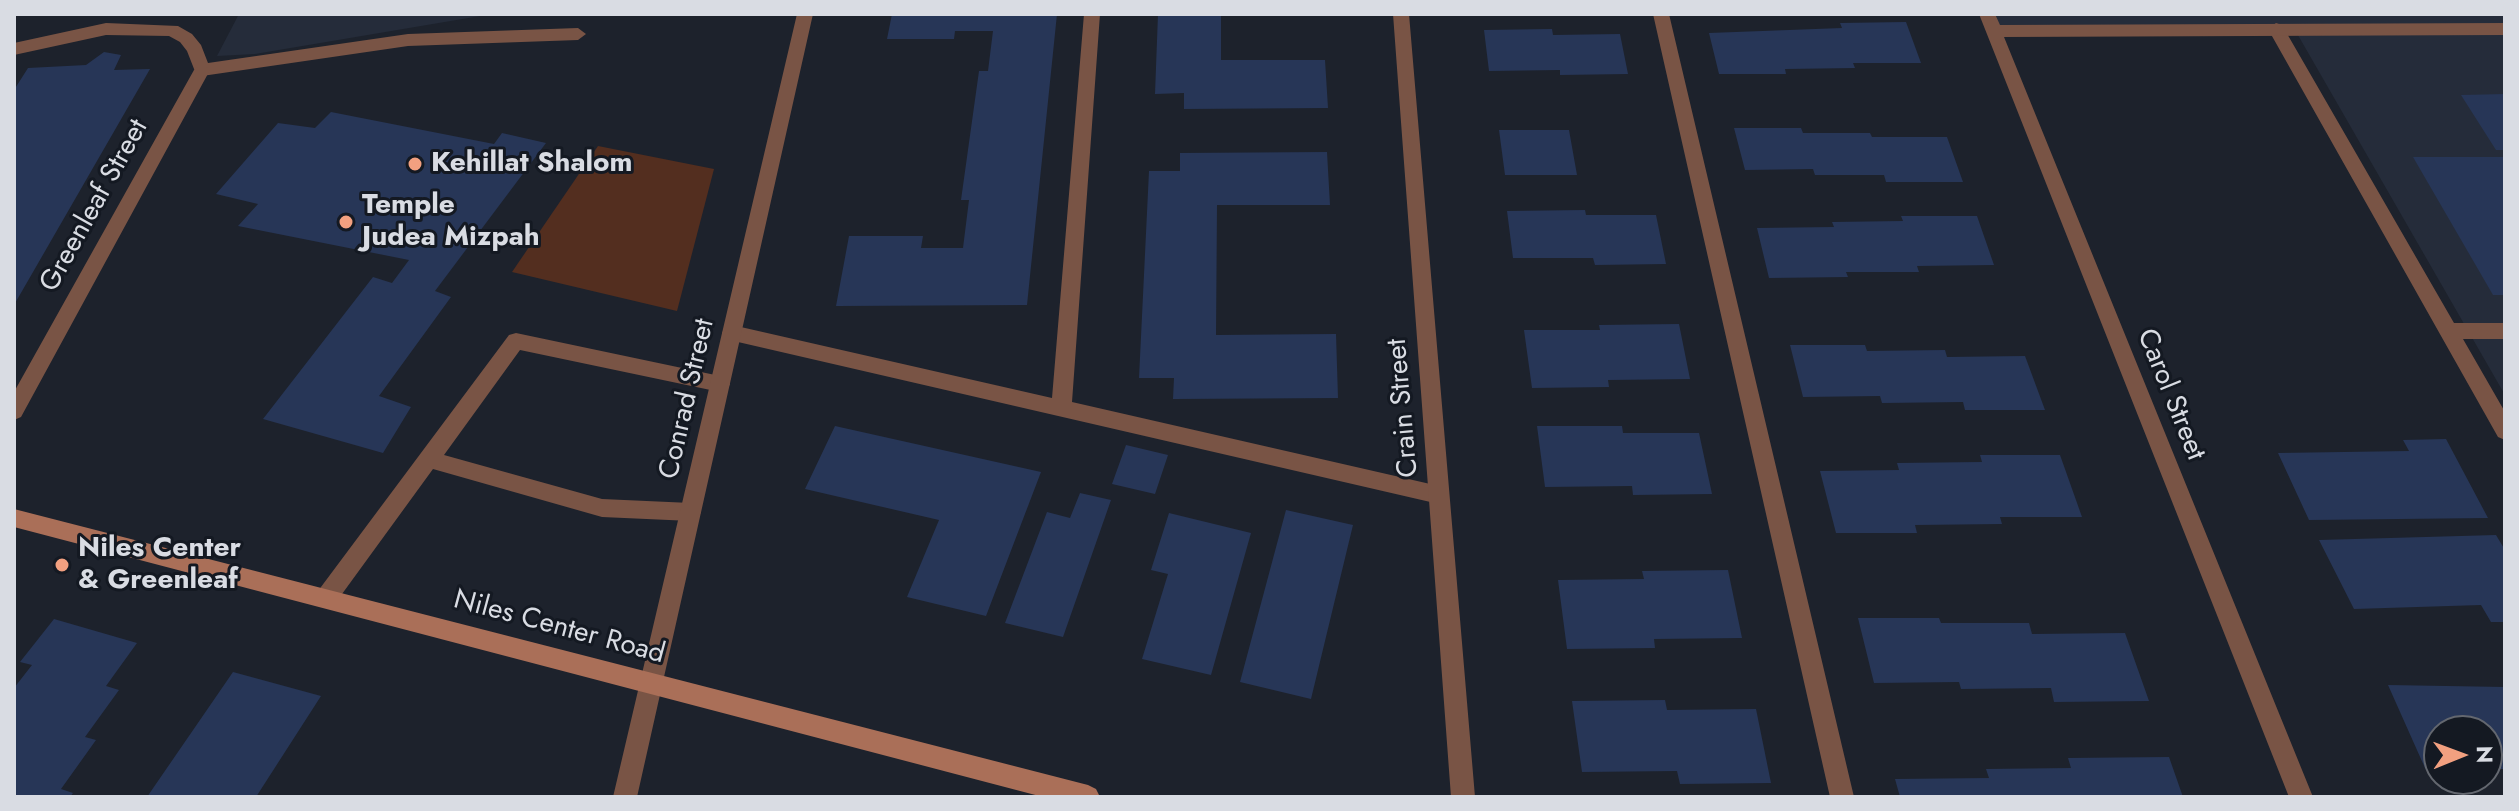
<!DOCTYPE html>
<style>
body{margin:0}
#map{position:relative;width:2519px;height:811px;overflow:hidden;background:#1d222c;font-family:Jost,sans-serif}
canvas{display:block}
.frame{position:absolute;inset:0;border:16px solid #d9dce3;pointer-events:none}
.north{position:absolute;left:2423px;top:715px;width:80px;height:80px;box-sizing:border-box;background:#141922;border:2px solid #63676f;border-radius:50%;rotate:89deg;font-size:22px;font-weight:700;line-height:32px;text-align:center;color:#d9dce3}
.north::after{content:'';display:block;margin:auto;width:28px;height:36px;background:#f2a080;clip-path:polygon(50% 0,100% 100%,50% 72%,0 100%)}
</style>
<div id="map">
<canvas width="2519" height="811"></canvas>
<div class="frame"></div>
<div class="north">N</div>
</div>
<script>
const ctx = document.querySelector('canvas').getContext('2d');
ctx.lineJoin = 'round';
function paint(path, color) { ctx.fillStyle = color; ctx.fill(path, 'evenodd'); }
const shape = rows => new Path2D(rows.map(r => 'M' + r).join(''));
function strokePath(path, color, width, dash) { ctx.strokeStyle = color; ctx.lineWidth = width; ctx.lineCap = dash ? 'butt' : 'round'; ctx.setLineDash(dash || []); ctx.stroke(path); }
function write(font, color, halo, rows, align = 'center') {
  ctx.font = font + ' Jost,sans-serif'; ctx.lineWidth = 6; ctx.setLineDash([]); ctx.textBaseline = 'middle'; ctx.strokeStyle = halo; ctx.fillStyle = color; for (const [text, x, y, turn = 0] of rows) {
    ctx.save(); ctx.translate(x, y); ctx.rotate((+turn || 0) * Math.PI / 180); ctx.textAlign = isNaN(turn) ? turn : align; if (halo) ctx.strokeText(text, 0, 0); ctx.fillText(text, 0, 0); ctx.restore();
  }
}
const built = shape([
 [239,14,492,14,255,54,217,56],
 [1987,14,2505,14,2505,395,2295,30,1994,31]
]);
const green = shape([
 [598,146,714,169,677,311,512,272]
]);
const building = shape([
 [892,14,1057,14,1027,305,836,306,849,236,923,236,921,248,963,248,969,200,961,200,979,71,988,71,993,31,955,31,954,39,887,39],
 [1158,14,1221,14,1221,60,1325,60,1328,108,1184,109,1184,93,1155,94],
 [1906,22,1921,63,1853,63,1855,68,1785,69,1786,74,1719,74,1709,33,1842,28,1840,23],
 [1552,29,1553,35,1620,34,1628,74,1560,75,1560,70,1489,71,1484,30],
 [104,52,121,55,114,70,150,69,14,305,14,90,28,68,86,65],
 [2505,94,2505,150,2496,150,2461,95],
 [331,112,494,144,502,133,546,143,435,291,451,297,379,396,411,407,383,453,263,419,373,277,392,283,409,260,238,226,258,204,216,194,278,123,315,128],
 [1734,128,1801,128,1803,133,1870,133,1872,137,1947,137,1963,182,1886,182,1884,175,1815,175,1813,169,1745,170],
 [1499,130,1569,130,1577,175,1505,175],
 [1327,152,1330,205,1217,205,1216,335,1336,334,1338,398,1173,399,1174,378,1139,378,1149,171,1180,171,1180,153],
 [2413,157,2505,157,2505,295,2493,295],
 [1585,210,1586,215,1656,215,1666,264,1595,265,1593,258,1513,258,1507,211],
 [1901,216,1977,216,1994,265,1917,266,1919,272,1846,272,1848,277,1769,278,1757,228,1834,227,1832,222,1903,221],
 [1679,324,1690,379,1608,380,1609,387,1532,388,1524,330,1600,330,1599,325],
 [1790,345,1865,345,1867,351,1945,350,1947,357,2025,356,2045,410,1965,410,1963,402,1882,403,1880,396,1803,397],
 [835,426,1041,472,986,616,907,597,939,520,805,489],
 [1537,426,1622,426,1623,433,1699,433,1712,494,1633,495,1632,486,1545,487],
 [2446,439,2488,518,2309,520,2278,453,2409,451,2403,440],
 [1126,445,1168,455,1155,494,1112,484],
 [1980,455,2060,455,2082,517,2000,517,2002,524,1915,525,1917,533,1836,533,1820,471,1899,470,1897,463,1982,462],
 [1080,493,1111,500,1063,637,1005,623,1047,512,1070,518],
 [1286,510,1353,525,1311,699,1240,682],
 [1169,513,1251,533,1211,675,1142,659,1168,574,1151,570],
 [2496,535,2505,550,2505,622,2491,622,2481,605,2354,609,2319,540],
 [1728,570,1742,638,1654,639,1655,648,1567,649,1558,580,1644,579,1642,571],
 [1858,618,1939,618,1941,623,2029,623,2032,634,2125,633,2149,701,2054,702,2051,688,1961,689,1959,682,1874,683],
 [54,619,137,643,106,686,119,690,85,737,96,740,61,789,73,793,70,797,14,797,14,688,32,665,20,662],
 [233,672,321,696,256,797,147,797],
 [2388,685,2505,687,2505,769,2487,769,2487,731,2439,731,2439,769,2425,768],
 [1665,700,1667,710,1756,709,1771,783,1680,784,1677,771,1582,772,1572,701],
 [2169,757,2183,797,1900,797,1895,779,1989,778,1986,769,2071,768,2068,758]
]);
const lane = shape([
 [1084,14,1100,14,1072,402,1439,486,1446,489,1449,495,1446,501,1439,504,725,339,722,333,725,327,732,325,1052,398,1084,14],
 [1653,14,1669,14,1854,797,1830,797,1653,14],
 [106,23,178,26,192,34,201,45,208,63,408,34,578,28,586,34,578,40,408,46,202,76,196,74,187,51,180,42,169,36,106,35,14,55,14,43,106,23],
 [2276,23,2282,25,2454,323,2505,323,2505,339,2463,339,2505,412,2505,440,2498,437,2268,29,2276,23],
 [516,333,720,376,727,378,730,384,727,390,720,392,520,350,444,455,602,499,691,503,698,505,701,512,698,519,691,521,602,517,433,469,334,605,326,608,318,605,315,598,318,591,509,335,516,333]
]);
const street = shape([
 [797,14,813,14,637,797,613,797,797,14],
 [1393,14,1409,14,1475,797,1451,797,1393,14],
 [1979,14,1995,14,2000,25,2505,23,2505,35,2004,37,2313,797,2289,797,1979,14],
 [202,64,210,70,21,417,14,420,14,392,194,70,202,64]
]);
const secondary = shape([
 [14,509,1088,785,1096,789,1100,797,1043,797,14,527,14,509]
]);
const markers = [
 [415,164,8,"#f2a080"],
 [346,222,8,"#f2a080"],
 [62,565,8,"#f2a080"]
];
const poiNames = [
 ["Kehillat Shalom",431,164],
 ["Temple",362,206],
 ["Judea Mizpah",362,238],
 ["Niles Center",78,549],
 ["& Greenleaf",78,581]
];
const streetNames = [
 ["Greenleaf Street",95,206,-61],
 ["Carol Street",2170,395,68],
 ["Conrad Street",688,399,-77],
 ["Crain Street",1404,408,-95],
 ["Niles Center Road",559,628,15]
];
paint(built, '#252c3a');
paint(green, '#532e1f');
paint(building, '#273657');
paint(lane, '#795445');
paint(street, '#795445');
paint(secondary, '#aa6f58');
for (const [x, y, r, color] of markers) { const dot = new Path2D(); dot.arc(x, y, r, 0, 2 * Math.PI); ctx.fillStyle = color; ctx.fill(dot); strokePath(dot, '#141922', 3); }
write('bold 28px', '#d9dce3', '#141922', poiNames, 'left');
write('28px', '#d9dce3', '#141922', streetNames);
</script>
